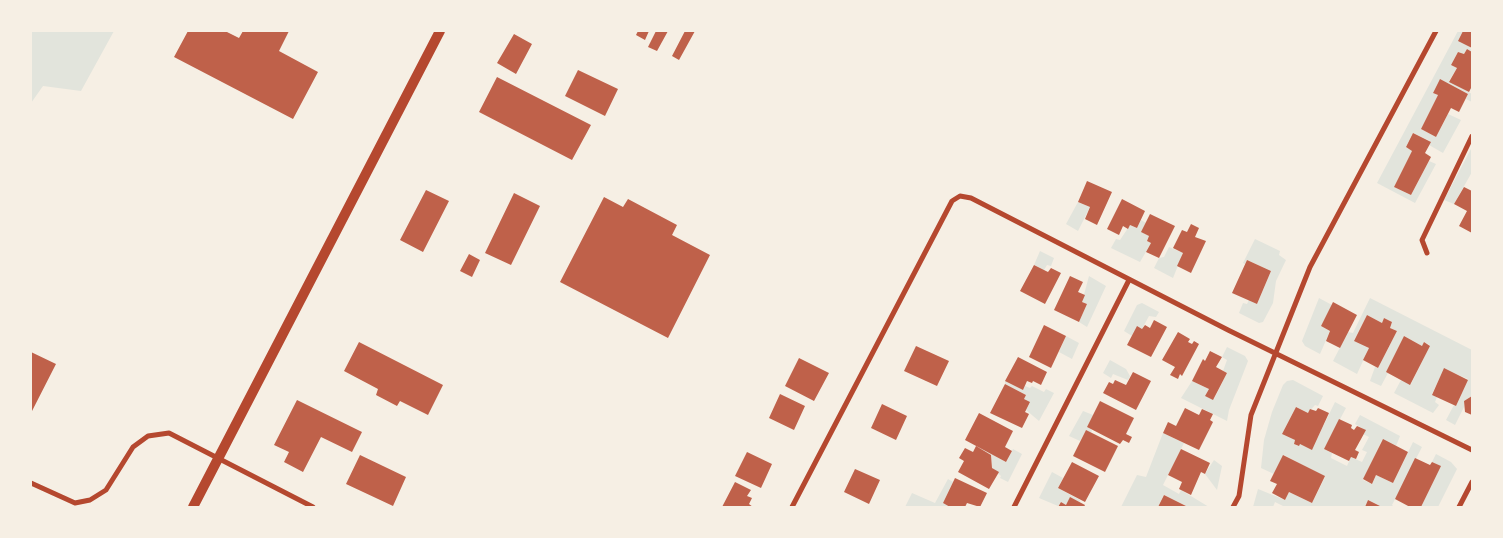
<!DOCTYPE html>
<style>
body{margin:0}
#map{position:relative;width:1503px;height:538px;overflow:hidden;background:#f6efe4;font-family:Georgia,serif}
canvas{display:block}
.frame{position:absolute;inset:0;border:32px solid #f6efe4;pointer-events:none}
</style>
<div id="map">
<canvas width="1503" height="538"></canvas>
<div class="frame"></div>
</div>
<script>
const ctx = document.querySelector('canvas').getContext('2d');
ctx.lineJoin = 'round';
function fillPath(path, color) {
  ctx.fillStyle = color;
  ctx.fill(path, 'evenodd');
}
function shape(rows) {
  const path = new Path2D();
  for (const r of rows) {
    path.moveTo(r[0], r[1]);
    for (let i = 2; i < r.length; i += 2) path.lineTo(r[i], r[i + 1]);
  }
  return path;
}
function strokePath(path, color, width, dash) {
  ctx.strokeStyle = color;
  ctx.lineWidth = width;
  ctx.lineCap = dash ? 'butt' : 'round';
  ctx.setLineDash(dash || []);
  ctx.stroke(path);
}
fillPath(shape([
 [31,31,114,31,81,91,43,86,31,103],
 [1458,31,1463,31,1472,52,1467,49,1464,54,1458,52,1451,65,1457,68,1449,81,1472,94,1472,102,1466,99,1468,94,1440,80,1433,93,1438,95,1421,129,1436,137,1448,114,1461,120,1443,153,1429,145,1430,141,1413,133,1406,147,1412,151,1394,187,1411,195,1429,161,1436,164,1415,203,1377,183],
 [1472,147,1472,172,1454,204,1444,200],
 [1078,202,1090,207,1078,231,1066,224],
 [1141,220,1146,223,1142,232,1149,236,1147,241,1151,243,1140,262,1111,248,1116,239,1120,240,1130,225,1137,228],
 [1255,239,1280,251,1279,255,1286,260,1276,281,1273,303,1263,322,1259,323,1239,313,1243,303,1247,304,1249,300,1257,304,1271,271,1247,260,1245,264,1243,263],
 [1169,247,1183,253,1173,278,1154,268,1159,258,1164,257],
 [1040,251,1054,258,1051,266,1047,265,1044,270,1034,265],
 [1089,276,1106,286,1087,327,1079,322,1087,304,1082,302],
 [1319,298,1332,305,1321,326,1330,331,1320,354,1305,346,1302,341],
 [1370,298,1472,350,1472,396,1464,401,1464,407,1455,425,1446,420,1454,405,1456,406,1468,379,1444,369,1432,394,1437,397,1435,402,1439,405,1433,413,1394,393,1401,380,1411,384,1430,345,1424,342,1422,346,1404,336,1386,372,1388,373,1381,386,1370,381,1375,367,1378,368,1397,331,1390,328,1392,322,1384,318,1382,323,1367,315,1354,340,1369,348,1357,374,1333,361,1348,332,1353,333],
 [1142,303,1159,312,1156,317,1149,316,1142,329,1137,327,1132,336,1124,331,1137,305],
 [1066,336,1079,343,1072,359,1059,352],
 [1227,347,1245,356,1248,361,1229,410,1227,421,1181,398,1192,381,1209,389,1205,396,1214,399,1227,373,1223,371,1227,360,1222,357],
 [1110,360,1126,369,1130,376,1128,380,1113,374,1111,378,1103,373],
 [1293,380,1323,396,1318,406,1315,405,1308,413,1296,407,1282,434,1295,440,1294,444,1298,446,1300,444,1312,449,1335,402,1346,408,1324,449,1332,453,1331,458,1347,466,1351,457,1362,462,1367,452,1362,450,1369,437,1363,434,1365,430,1355,424,1360,415,1400,436,1396,446,1382,440,1363,480,1372,484,1376,475,1393,483,1413,442,1422,447,1392,505,1394,507,1382,507,1368,500,1365,507,1285,507,1275,502,1273,507,1253,507,1258,489,1285,500,1289,492,1312,503,1325,477,1284,455,1274,474,1261,468,1264,440,1272,412,1283,385,1287,381],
 [1005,381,1023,390,1025,386,1030,388,1032,386,1044,392,1046,389,1054,393,1039,421,1026,410,1030,403,1024,399,1026,395,1005,384],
 [1083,411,1093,415,1087,427,1092,430,1091,433,1086,430,1080,441,1069,436],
 [1163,433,1184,443,1163,485,1179,494,1181,490,1209,507,1188,507,1164,495,1158,507,1121,507,1137,475,1146,477],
 [976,446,1006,462,1013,449,1022,454,1008,482,1000,478,1001,476,992,468,991,455],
 [1436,454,1451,462,1457,469,1438,507,1421,507,1440,466,1432,462],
 [1214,460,1222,466,1217,490,1205,474],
 [1052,472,1063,478,1058,488,1080,500,1080,502,1070,498,1066,505,1061,502,1058,506,1039,498],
 [948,479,953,482,943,503,950,507,905,507,912,493,935,503]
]), '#e2e4dc');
fillPath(shape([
 [188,31,225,31,239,38,243,31,289,31,279,51,318,72,293,119,174,57],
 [638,31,649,31,645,40,636,35],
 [656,31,668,31,657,51,648,47],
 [685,31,695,31,679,60,672,56],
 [1463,31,1472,31,1472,48,1458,41],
 [514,34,532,44,516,74,497,63],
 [1467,49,1472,52,1472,86,1469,92,1449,82,1457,68,1451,65,1458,52,1464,54],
 [578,70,618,89,605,116,565,96],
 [497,77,591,125,572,160,479,112],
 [1440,79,1468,94,1459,112,1451,108,1436,137,1421,129,1438,95,1433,93],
 [1413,133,1431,142,1425,153,1431,157,1411,195,1394,187,1412,151,1406,147],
 [1087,181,1112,192,1097,225,1085,219,1090,207,1078,202],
 [1464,187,1472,191,1472,233,1459,226,1467,211,1454,204],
 [426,190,449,201,423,252,400,240],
 [514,193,540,206,511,265,485,253],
 [604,197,623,207,628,199,677,225,672,235,710,255,668,338,560,282],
 [1122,199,1145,211,1137,228,1130,225,1128,229,1123,226,1119,235,1107,229],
 [1150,214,1175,226,1159,258,1146,252,1151,243,1147,241,1149,236,1141,232],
 [1191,224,1199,228,1195,237,1206,241,1191,273,1177,266,1183,253,1173,248,1182,230,1187,232],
 [469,254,480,260,472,277,460,271],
 [1247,260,1271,271,1257,304,1232,293],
 [1034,265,1048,272,1051,268,1061,273,1045,304,1020,291],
 [1070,276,1083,282,1078,292,1085,295,1082,302,1087,304,1079,322,1054,310],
 [1333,302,1357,315,1340,348,1326,341,1330,331,1321,326],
 [1367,315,1382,323,1384,318,1392,322,1390,328,1397,331,1378,368,1363,360,1369,348,1354,341],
 [1154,320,1167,327,1151,357,1127,345,1137,326,1142,329,1145,325,1150,328],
 [1044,325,1066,336,1051,368,1029,357],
 [1178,332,1190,339,1188,342,1192,344,1194,341,1199,344,1182,376,1180,374,1178,379,1170,375,1175,367,1162,360],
 [1404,336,1422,346,1424,342,1430,346,1410,385,1386,372],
 [359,342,443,385,428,415,400,401,397,406,376,395,378,389,344,371],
 [916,346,949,361,937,386,904,371],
 [1210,351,1222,357,1216,367,1227,373,1213,400,1205,396,1209,389,1192,381,1203,359,1205,361],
 [31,352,56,364,31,413],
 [1018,357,1047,372,1041,385,1033,381,1032,383,1027,381,1023,390,1005,381],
 [799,358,829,373,814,401,785,386],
 [1444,368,1468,380,1456,406,1432,395],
 [1133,372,1151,381,1136,410,1103,393,1109,382,1113,384,1115,380,1126,385],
 [1005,384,1026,395,1024,399,1030,402,1025,412,1029,414,1022,428,990,413],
 [780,394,805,406,794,430,769,418],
 [1472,396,1472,415,1465,412,1464,401],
 [297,400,362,432,352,452,321,437,303,472,284,462,289,452,274,445],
 [1100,401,1134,418,1126,434,1132,437,1129,443,1123,440,1120,444,1087,427],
 [882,404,907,416,896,440,871,428],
 [1296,407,1308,413,1310,409,1316,411,1318,408,1329,413,1312,450,1300,444,1299,446,1294,444,1295,440,1282,434],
 [1185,408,1199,415,1202,409,1213,414,1210,420,1213,422,1199,450,1163,433,1168,422,1176,426],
 [979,413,1013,431,1005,447,1012,451,1006,462,965,440],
 [1339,419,1352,425,1351,428,1354,430,1357,426,1366,430,1355,450,1359,452,1356,459,1351,457,1349,461,1324,449],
 [1086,430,1118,446,1105,472,1073,456],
 [1383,439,1408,452,1393,483,1376,475,1372,484,1363,479],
 [976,446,991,455,992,468,999,472,989,489,958,472,964,461,959,458,965,448,973,452],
 [1181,449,1210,463,1205,474,1201,472,1191,495,1179,489,1182,482,1168,475],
 [747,452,772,464,761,488,735,476],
 [360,455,406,477,393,506,346,484],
 [1283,455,1325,476,1312,503,1289,492,1285,500,1272,493,1277,484,1270,481],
 [1415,458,1430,465,1432,462,1441,466,1421,507,1410,507,1395,499],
 [1072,462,1099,476,1085,502,1058,488],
 [855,469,880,480,869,504,844,492],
 [955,478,987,493,980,507,967,503,965,507,950,507,943,503],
 [735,482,751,490,747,496,752,498,749,504,753,507,722,507],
 [1164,495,1188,507,1158,507],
 [1070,497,1085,505,1084,507,1058,507,1061,502,1066,505],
 [1368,500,1382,507,1365,507]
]), '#bf614a');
strokePath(shape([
 [1427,253,1422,240,1472,136],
 [31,483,75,503,90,500,106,490,133,447,148,436,169,433,313,507],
 [792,507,952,201,960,196,971,198,1228,330,1472,450],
 [1014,507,1129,280],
 [1233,507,1239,496,1251,415,1310,267,1436,31],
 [1459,507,1472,482]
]), '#b5482f', 5);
strokePath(shape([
 [193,507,440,31]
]), '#b5482f', 10);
</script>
